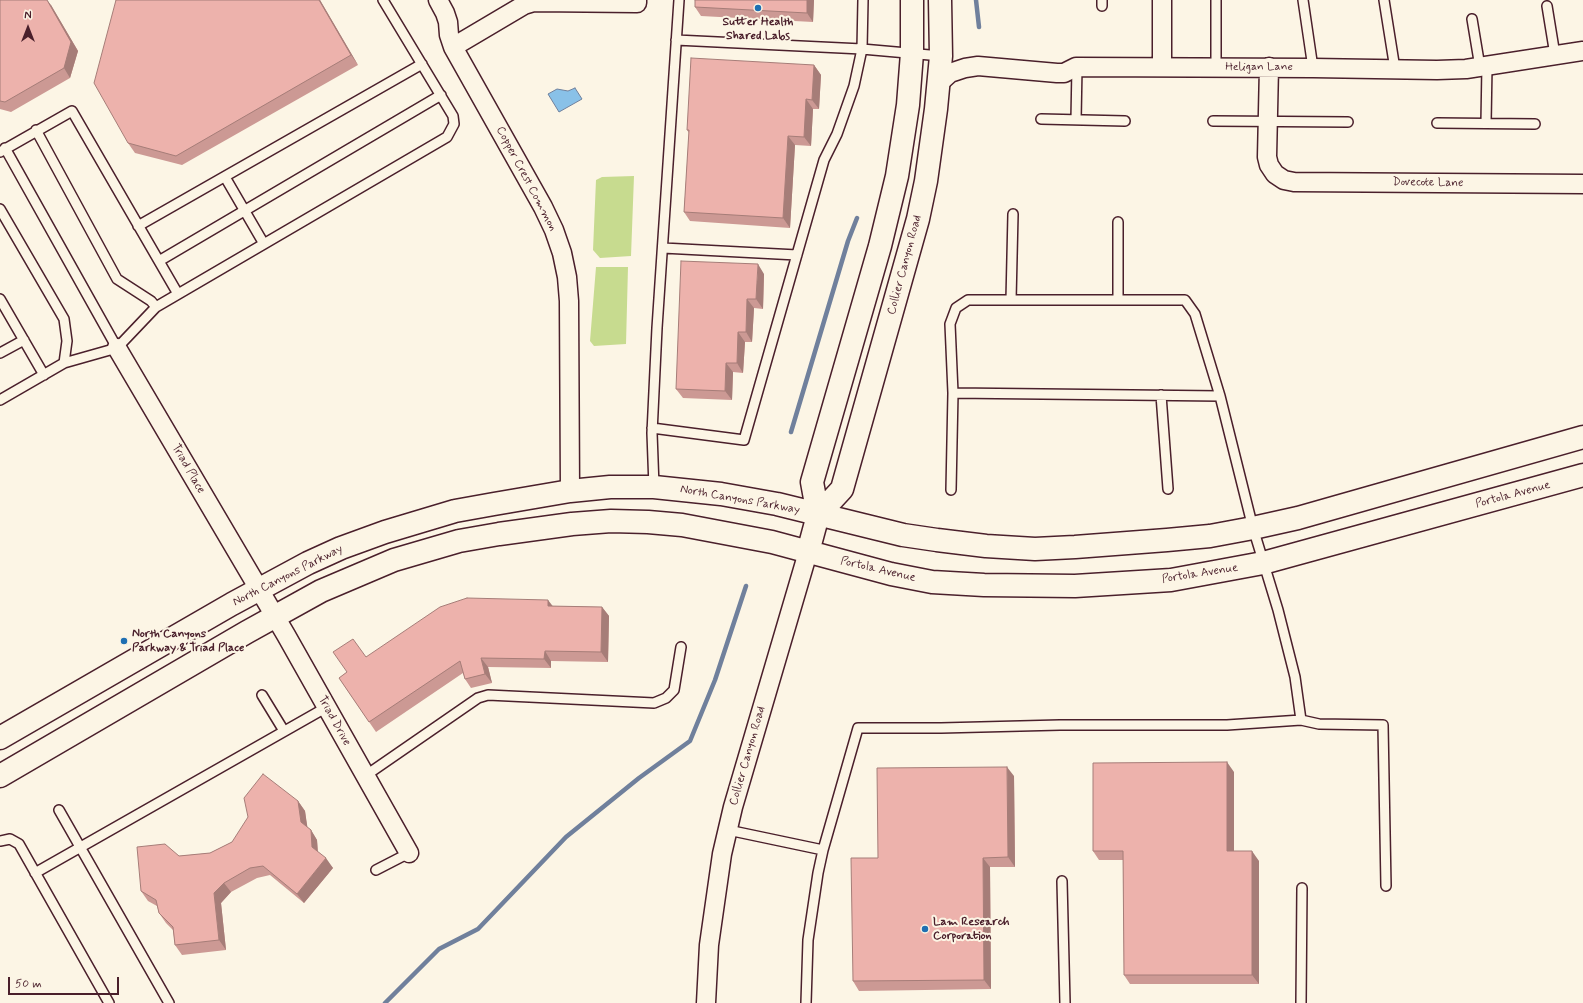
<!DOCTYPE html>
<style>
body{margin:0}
#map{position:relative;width:1583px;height:1003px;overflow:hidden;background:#fcf5e5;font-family:Mynerve,sans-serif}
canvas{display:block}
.north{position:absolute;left:8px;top:8px;width:40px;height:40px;-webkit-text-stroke:3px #fcf5e5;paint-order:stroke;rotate:0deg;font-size:11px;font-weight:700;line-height:16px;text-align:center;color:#4a1f2b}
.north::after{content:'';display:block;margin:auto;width:14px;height:18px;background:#4a1f2b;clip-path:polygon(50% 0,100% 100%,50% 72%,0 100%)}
.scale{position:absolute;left:8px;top:977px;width:111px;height:18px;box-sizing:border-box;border:2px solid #4a1f2b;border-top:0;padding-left:5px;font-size:12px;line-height:14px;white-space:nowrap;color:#4a1f2b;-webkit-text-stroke:3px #fcf5e5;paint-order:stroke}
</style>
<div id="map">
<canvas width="1583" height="1003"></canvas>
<div class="north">N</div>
<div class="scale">50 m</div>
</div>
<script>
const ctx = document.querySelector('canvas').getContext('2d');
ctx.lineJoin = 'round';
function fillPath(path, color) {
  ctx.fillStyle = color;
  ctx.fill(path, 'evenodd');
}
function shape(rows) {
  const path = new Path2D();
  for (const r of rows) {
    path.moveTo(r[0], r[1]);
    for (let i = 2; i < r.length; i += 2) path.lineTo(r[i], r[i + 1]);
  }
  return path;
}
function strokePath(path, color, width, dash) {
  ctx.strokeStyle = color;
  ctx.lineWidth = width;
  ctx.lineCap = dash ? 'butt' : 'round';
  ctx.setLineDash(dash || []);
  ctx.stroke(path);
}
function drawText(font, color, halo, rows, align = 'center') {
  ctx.font = font + ' Mynerve,sans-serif';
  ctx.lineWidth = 4;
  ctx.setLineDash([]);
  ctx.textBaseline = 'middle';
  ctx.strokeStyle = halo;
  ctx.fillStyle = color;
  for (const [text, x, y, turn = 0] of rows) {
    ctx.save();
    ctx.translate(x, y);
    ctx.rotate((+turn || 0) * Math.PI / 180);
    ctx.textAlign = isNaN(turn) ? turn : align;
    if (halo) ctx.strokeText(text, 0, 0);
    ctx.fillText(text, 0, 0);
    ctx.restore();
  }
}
fillPath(shape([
 [634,176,631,256,600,258,593,250,596,180,602,177],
 [596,267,628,267,626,344,594,346,590,341]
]), '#c7db8f');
const water = shape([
 [575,88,582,99,559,112,548,94,557,89,568,91,575,88]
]);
fillPath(water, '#89c1e8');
strokePath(water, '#70809c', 1);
strokePath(shape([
 [976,0,979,27],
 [791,432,848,241,857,218],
 [385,1003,439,949,478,929,566,837,639,778,690,741,715,680,746,586]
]), '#70809c', 4.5);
const lane = shape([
 [1216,0,1216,67],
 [1303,0,1313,68],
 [1384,0,1395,69],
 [1102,6,1102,0],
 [1547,6,1555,55],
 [1472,19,1480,67],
 [676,40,862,49,941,56],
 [1041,119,1125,121],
 [1076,120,1077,67],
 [1213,121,1348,122],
 [1437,123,1535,124],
 [1486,123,1487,66],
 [36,130,117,279,151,301,156,307],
 [5,148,117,348],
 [0,152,72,111,178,294],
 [225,177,264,244],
 [0,209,64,319,67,341,64,363],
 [1118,222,1118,300],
 [138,226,422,64],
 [663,248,797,255],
 [159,261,441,95],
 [0,299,44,375],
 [1011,300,1013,214],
 [0,353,24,340],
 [1161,395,1168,489],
 [1220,396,953,393,950,324,956,308,968,300,1185,300,1195,314,1220,396,1253,528,1278,610,1295,677,1301,720],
 [0,400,64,363,117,348,156,307,447,137,454,124,453,116,383,0],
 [652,428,744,440,824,160,837,134,854,86,862,49,863,0],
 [654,487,652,433,657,328,679,0],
 [951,490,953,393],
 [262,695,284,731],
 [365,776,478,698,488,695,654,703,666,698,674,690,681,647],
 [59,810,169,1003],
 [728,830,823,850],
 [0,841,10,839,19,844,109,1003],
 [376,870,409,853],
 [35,873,327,707],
 [1062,881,1065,1003],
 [806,1003,808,940,818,873,823,850,858,728,941,728,1060,725,1227,725,1301,720,1319,724,1383,725,1386,886],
 [1301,1003,1302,888]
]);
const street = shape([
 [438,0,445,13,448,22,449,35,453,47,543,207,554,230,562,253,567,277,569,301,570,491],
 [1162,0,1162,67],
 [453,47,524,5,534,2,637,3,637,0],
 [1269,67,1267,157,1269,165,1275,174,1284,180,1294,182,1583,184],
 [939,83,950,73,965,68,978,66,1057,73,1064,73,1076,67,1313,68,1437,70,1466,69,1583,51],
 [117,348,286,635,409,853],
 [706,1003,709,945,722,854,733,807,808,552]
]);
const secondary = shape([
 [818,515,842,489,918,219,926,181,936,109,941,56,940,0],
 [808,552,818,515,812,482,880,246,897,176,908,105,912,53,912,0],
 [0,738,232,604,308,563,341,548,385,532,455,511,494,504,570,491,610,487,654,487,721,494,777,504,903,535,937,540,986,546,1035,549,1075,547,1167,540,1210,536,1253,528,1298,518,1583,437],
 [0,776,247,632,321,591,394,560,459,541,499,534,572,524,611,521,648,522,682,525,772,542,891,574,932,582,984,585,1075,586,1171,580,1263,563,1583,475]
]);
strokePath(lane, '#4a1f2b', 12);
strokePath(street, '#4a1f2b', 21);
strokePath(secondary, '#4a1f2b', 25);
strokePath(lane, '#fcf5e5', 9);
strokePath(street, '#fcf5e5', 18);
strokePath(secondary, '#fcf5e5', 22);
fillPath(shape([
 [0,0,51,5,78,51,70,78,11,112,0,109],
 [116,0,320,0,358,65,182,165,135,153,128,143],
 [695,0,814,0,813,22,701,16,695,7],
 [814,65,821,75,819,109,813,109,811,146,795,145,790,228,690,221,684,212,689,133,687,130],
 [764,274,763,309,754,308,752,342,745,342,743,373,733,372,732,400,683,398,676,389],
 [552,606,602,607,609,616,608,662,551,661,551,668,488,667,492,683,471,688,465,679,463,673,376,732,339,678,347,672,366,657],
 [1234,772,1234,851,1259,861,1259,984,1130,984,1124,975,1123,860,1099,860,1093,851],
 [1014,776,1015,867,990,867,991,989,859,991,853,981,878,858],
 [298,801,305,811,307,827,311,830,317,840,318,852,333,868,304,903,270,875,257,878,231,892,221,903,226,950,182,955,175,945,173,930,166,923,159,913,157,906,148,901,141,891,179,856,210,853,232,842]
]), '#cc9994');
fillPath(shape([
 [47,0,51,5,78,51,70,78,64,68],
 [319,0,320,0,358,65,351,55],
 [807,0,814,0,813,22,807,13],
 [814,65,821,75,819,109,812,100],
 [806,99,813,109,811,146,804,137],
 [788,136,795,145,790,228,783,218],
 [758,264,764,274,763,309,756,299],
 [747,299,754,308,752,342,746,332],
 [738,332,745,342,743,373,737,363],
 [726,363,733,372,732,400,725,391],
 [548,600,555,609,548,606],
 [602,607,609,616,608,662,601,652],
 [545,651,551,661,551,668,544,659],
 [481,658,488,667,492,683,485,674],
 [1227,762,1234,772,1234,861,1227,851],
 [1007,767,1014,776,1015,867,1008,857],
 [298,801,305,811,308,831,301,822],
 [311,830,317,840,318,856,312,847],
 [1252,851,1259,861,1259,984,1252,975],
 [326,858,333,868,304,903,297,894],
 [983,858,990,867,991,989,984,980],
 [224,883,231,892,221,903,226,950,219,940,214,893]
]), '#a67d78');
const building = shape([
 [0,0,47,0,71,42,64,68,5,102,0,101,0,0],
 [116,0,319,0,351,55,176,156,128,143,94,83,116,0],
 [695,0,807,0,807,13,695,7,695,0],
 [691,58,814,65,812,100,806,99,804,137,788,136,783,218,684,212,689,130,687,130,691,58],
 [681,261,758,264,756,299,747,299,746,332,738,332,737,363,726,363,725,391,676,389,681,261],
 [467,598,548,600,548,606,602,607,601,652,545,651,544,659,481,658,485,674,465,679,460,661,369,722,339,678,347,672,333,652,353,639,366,657,440,607,467,598],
 [1227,762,1227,851,1252,851,1252,975,1124,975,1123,851,1093,851,1093,763,1227,762],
 [1007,767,1008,857,983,858,984,980,853,981,851,858,878,858,877,768,1007,767],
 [263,774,298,801,301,822,311,830,312,847,326,858,297,894,263,866,250,868,224,883,214,893,219,940,175,945,173,927,159,913,156,900,141,891,137,847,165,844,179,856,210,853,232,842,248,817,244,798,263,774]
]);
fillPath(building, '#edb2ac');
strokePath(building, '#a67d78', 1);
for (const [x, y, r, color] of [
 [758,8,4,"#1f6fb2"],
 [124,641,4,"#1f6fb2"],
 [925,929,4,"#1f6fb2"]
]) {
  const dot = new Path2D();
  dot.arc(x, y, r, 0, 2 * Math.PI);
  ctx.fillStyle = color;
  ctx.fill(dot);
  strokePath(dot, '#fcf5e5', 1.5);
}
drawText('bold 12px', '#4a1f2b', '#fcf5e5', [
 ["Sutter Health",758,22,"center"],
 ["Shared Labs",758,36,"center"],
 ["North Canyons",132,634],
 ["Parkway & Triad Place",132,648],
 ["Lam Research",933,922],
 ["Corporation",933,936]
], 'left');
drawText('12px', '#4a1f2b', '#fcf5e5', [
 ["Heligan Lane",1259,67],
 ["Copper Crest Common",526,179,62],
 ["Dovecote Lane",1428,183,1],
 ["Collier Canyon Road",905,265,-75],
 ["Triad Place",188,469,60],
 ["Portola Avenue",1513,495,-15],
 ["North Canyons Parkway",740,500,10],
 ["Portola Avenue",878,570,13],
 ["Portola Avenue",1200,574,-9],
 ["North Canyons Parkway",288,576,-27],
 ["Triad Drive",334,721,61],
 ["Collier Canyon Road",748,756,-74]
]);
</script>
